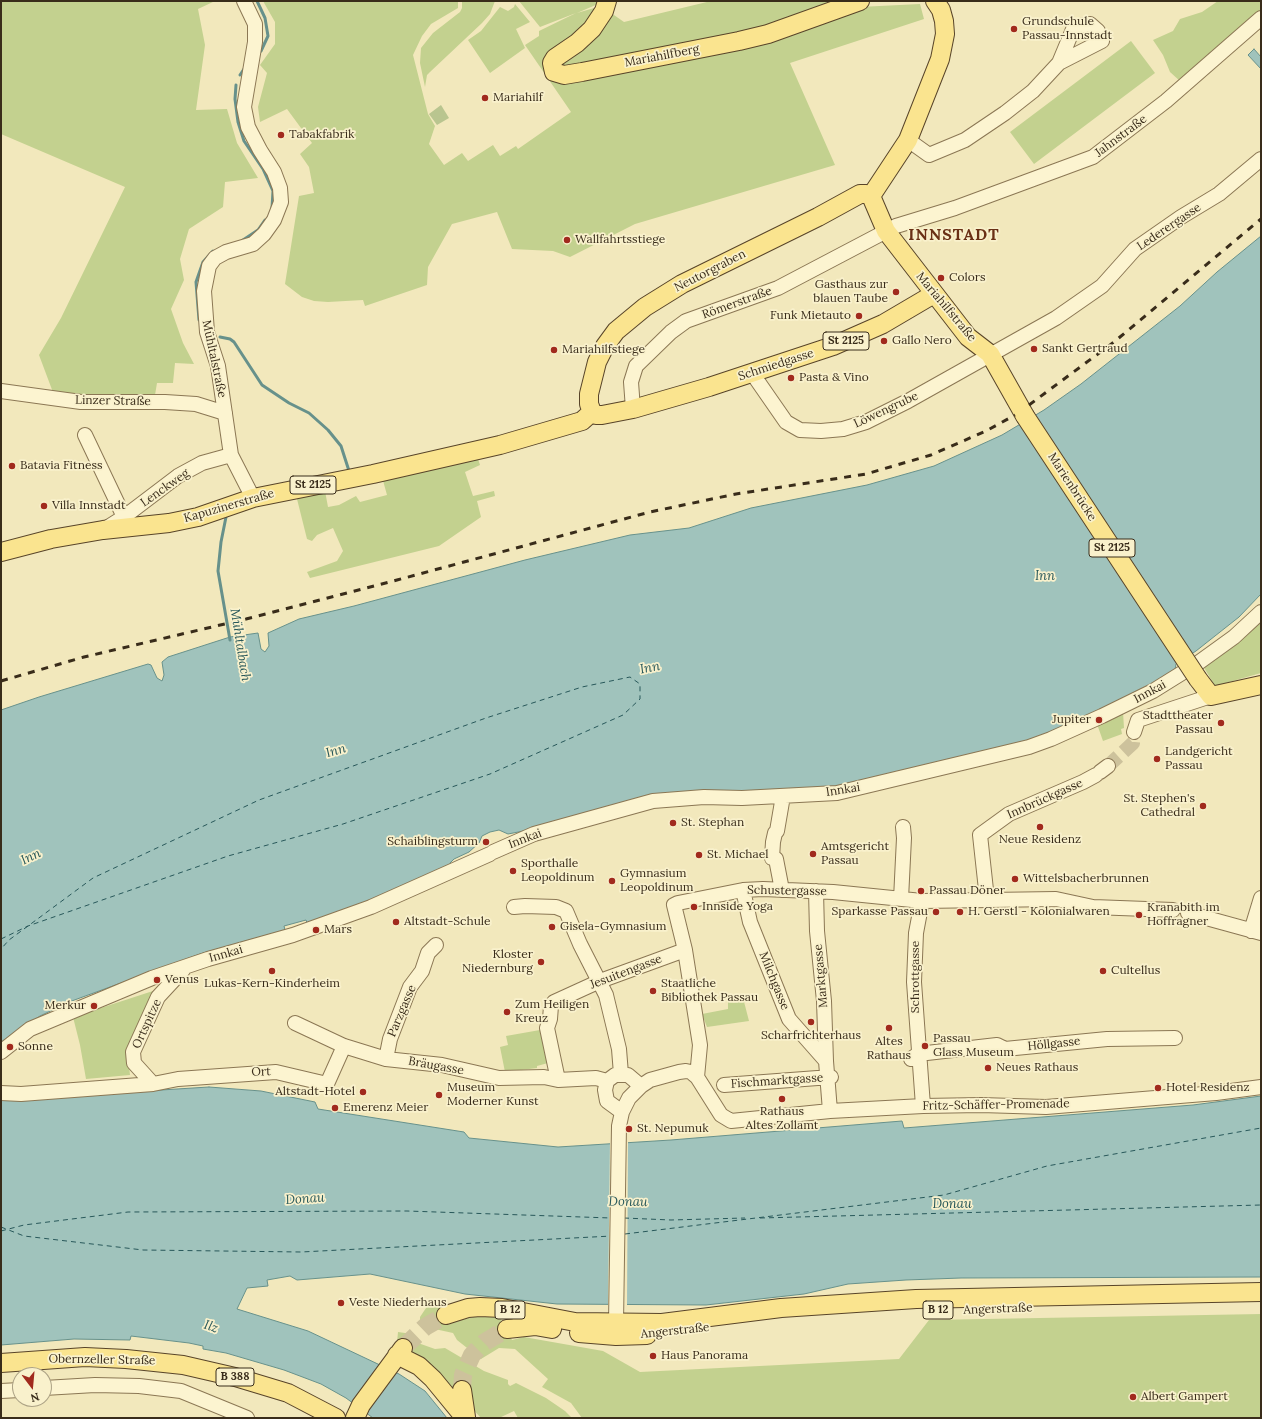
<!DOCTYPE html>
<meta charset="utf-8">
<style>
body{margin:0}
#map{position:relative;width:1262px;height:1419px;overflow:hidden;background:#f2e8bc;font-family:Lora,serif}
canvas{display:block}
.frame{position:absolute;inset:0;border:2px solid #392c1a;pointer-events:none}
.north{position:absolute;left:12px;top:1367px;width:40px;height:40px;box-sizing:border-box;background:#f9f1cc;border:1px solid #aca285;border-radius:50%;rotate:164deg;font-size:11px;font-weight:700;line-height:16px;text-align:center;color:#392c1a}
.north::after{content:'';display:block;margin:auto;width:14px;height:18px;background:#a12a1d;clip-path:polygon(50% 0,100% 100%,50% 72%,0 100%)}
</style>
<div id="map">
<canvas width="1262" height="1419"></canvas>
<div class="frame"></div>
<div class="north">N</div>
</div>
<script>
const ctx = document.querySelector('canvas').getContext('2d');
ctx.lineJoin = 'round';
function fillPath(path, color) {
  ctx.fillStyle = color;
  ctx.fill(path, 'evenodd');
}
function shape(rows) {
  const path = new Path2D();
  for (const r of rows) {
    path.moveTo(r[0], r[1]);
    for (let i = 2; i < r.length; i += 2) path.lineTo(r[i], r[i + 1]);
  }
  return path;
}
function strokePath(path, color, width, dash) {
  ctx.strokeStyle = color;
  ctx.lineWidth = width;
  ctx.lineCap = dash ? 'butt' : 'round';
  ctx.setLineDash(dash || []);
  ctx.stroke(path);
}
function drawText(font, color, halo, rows, align = 'center') {
  ctx.font = font + ' Lora,serif';
  ctx.lineWidth = 3.5;
  ctx.setLineDash([]);
  ctx.textBaseline = 'middle';
  ctx.strokeStyle = halo;
  ctx.fillStyle = color;
  for (const [text, x, y, turn = 0] of rows) {
    ctx.save();
    ctx.translate(x, y);
    ctx.rotate((+turn || 0) * Math.PI / 180);
    ctx.textAlign = isNaN(turn) ? turn : align;
    if (halo) ctx.strokeText(text, 0, 0);
    ctx.fillText(text, 0, 0);
    ctx.restore();
  }
}
fillPath(shape([
 [1,1,215,1,198,9,205,45,196,110,227,109,237,143,258,178,225,182,223,207,189,229,180,259,184,280,171,309,183,343,194,364,175,363,173,383,157,383,155,395,54,395,39,355,61,318,125,187,1,134],
 [263,1,458,1,458,8,431,24,422,36,413,55,428,114,435,126,429,144,444,165,462,153,468,161,493,145,500,156,516,146,518,149,571,112,525,45,539,36,539,31,576,13,540,27,519,1,598,1,598,4,577,13,601,6,624,22,711,1,837,1,839,8,920,4,924,19,790,63,835,165,635,224,570,257,553,251,512,249,497,212,452,224,428,267,427,285,365,306,363,300,328,302,314,301,302,297,285,284,299,196,314,193,309,167,300,154,312,143,287,109,260,122,258,107,267,73,260,65,275,44,275,22],
 [462,1,495,1,490,14,482,23,430,72,427,75,425,87,420,63,421,48,433,33,460,12,462,8],
 [1218,1,1261,1,1261,10,1181,82,1170,72,1163,55,1153,40,1173,31,1180,19,1202,12],
 [515,4,530,22,516,29,525,48,490,73,468,40,481,31,500,7,508,11,514,7],
 [1131,41,1155,73,1034,164,1010,132],
 [477,456,480,465,465,472,473,496,494,491,495,496,477,501,481,517,439,546,310,578,307,572,337,561,343,551,333,528,317,535,312,541,307,539,297,499,325,491,328,507,339,505,356,496,360,502,387,495,382,477],
 [1261,620,1261,673,1215,686,1203,666],
 [1123,712,1124,728,1121,729,1122,734,1103,741,1097,724],
 [156,990,127,1048,130,1075,86,1079,80,1045,73,1017],
 [742,994,749,1021,707,1027,702,1014,728,1009,728,997],
 [540,1030,541,1036,544,1038,548,1063,537,1066,537,1068,505,1072,500,1047,508,1045,506,1036],
 [428,1305,444,1309,450,1323,477,1316,499,1316,512,1340,524,1337,603,1351,640,1372,899,1359,929,1320,1261,1314,1261,1418,582,1418,571,1403,542,1387,548,1379,515,1349,499,1348,481,1359,457,1340,453,1333,430,1328,420,1322,420,1317],
 [398,1332,412,1334,418,1343,435,1349,445,1348,484,1371,508,1380,508,1384,510,1386,516,1383,546,1398,565,1411,572,1418,518,1418,514,1411,499,1418,481,1418,454,1389,397,1343]
]), '#c3d18f');
fillPath(shape([
 [441,105,449,118,437,125,429,114]
]), '#b9c58f');
const water = shape([
 [1254,49,1261,57,1261,69,1248,55,1254,49],
 [1261,236,1261,594,1239,617,1196,651,1176,664,1175,670,1155,683,1090,715,1030,740,843,786,720,793,508,834,499,830,490,832,482,836,479,843,469,852,454,859,450,863,452,867,371,900,307,923,306,920,284,926,285,930,203,953,69,1002,40,1016,1,1042,1,710,39,697,148,664,151,665,157,678,162,681,164,675,162,662,168,657,230,637,258,633,261,649,265,652,269,646,268,633,299,619,354,606,525,560,630,535,689,528,751,508,867,485,934,466,1002,435,1044,410,1081,384,1180,306,1217,272,1261,236],
 [209,1087,261,1091,315,1102,318,1109,464,1132,469,1138,558,1147,671,1140,902,1121,904,1128,1193,1105,1261,1096,1261,1277,961,1278,906,1280,848,1284,804,1294,706,1305,557,1304,465,1294,370,1274,297,1280,290,1276,267,1280,268,1286,247,1288,237,1309,308,1331,399,1374,425,1391,447,1418,373,1418,346,1398,321,1384,284,1370,226,1353,203,1349,203,1346,189,1343,131,1336,130,1340,74,1339,1,1345,1,1100,209,1087]
]);
fillPath(water, '#a0c3bc');
strokePath(water, '#67918b', 1);
fillPath(shape([
 [628,1141,627,1305,608,1305,610,1142]
]), '#f2e8bc');
strokePath(shape([
 [257,1,265,18,268,36,261,51],
 [240,75,244,69],
 [236,85,235,99,238,122,244,141,263,169,273,191,272,208],
 [243,240,258,230,265,220],
 [199,320,196,282,203,262,213,251],
 [220,337,230,339,234,342,262,385,289,403,309,413,328,430,341,446,350,474],
 [226,517,221,542,218,571,230,640]
]), '#67918b', 3);
strokePath(shape([
 [1,939,28,926,228,856,343,824,490,774,623,715,640,699,640,684,630,677,582,687,486,718,259,800,93,878,28,926,9,940,1,949],
 [624,1218,671,1220,745,1218],
 [760,1218,1261,1205],
 [1,1227,24,1236,143,1250,301,1252,612,1236],
 [1,1231,24,1225,128,1212,407,1211,611,1218],
 [625,1234,944,1195,1047,1166,1261,1128]
]), '#28585a', 1, [5, 4]);
strokePath(shape([
 [1108,766,1133,743,1134,732]
]), '#cdc29c', 14, [14, 7]);
strokePath(shape([
 [403,1348,425,1327,446,1315],
 [462,1390,463,1375,472,1355,485,1342,507,1329]
]), '#cdc29c', 18, [18, 9]);
const minor = shape([
 [244,1,255,24,255,42,244,107,248,127,260,150,274,172,280,188,281,202,274,220,264,234,253,244,226,252,215,258,209,266,204,291,207,332,218,366,231,455,253,498],
 [908,140,929,155,965,140,1005,113,1033,91,1059,63,1102,41,1098,31,1090,24,1074,27,1059,63],
 [752,373,786,422,800,430,821,431,843,429,866,422,908,401,1056,318,1102,286,1135,249,1181,217,1219,194,1261,159],
 [1,391,81,402,165,402,196,404,225,413],
 [633,409,631,382,636,366,671,332,686,321,778,288,896,226,955,208,1093,157,1166,101,1261,18],
 [85,435,124,517],
 [105,529,124,517,178,476,202,463,231,455],
 [1134,732,1138,720,1211,696],
 [1100,772,1108,766],
 [493,852,534,834,653,801,704,797,742,798,837,793,1029,747,1051,739,1102,716,1153,691,1198,663,1234,637,1261,612],
 [743,890,750,922,789,1019,826,1061],
 [782,890,776,859,772,858,773,842,775,833,777,831,783,796],
 [816,891,817,931,824,1001,826,1061,830,1111],
 [901,899,904,838,903,827],
 [987,899,980,835,1009,814,1083,782,1096,775],
 [922,901,916,933,914,982,923,1106],
 [514,907,525,906,556,907,566,911,580,944,606,995,619,1049,621,1074],
 [1188,913,1261,933],
 [1251,931,1261,898],
 [295,1023,344,1046,386,1059,442,1065,499,1078,544,1077,558,1080,596,1078,607,1081],
 [1,1052,30,1029,152,978,208,959,293,935,371,907,490,854],
 [386,1059,390,1039,410,987,422,971,428,953,436,945],
 [911,1059,918,1054,997,1045,1005,1049,1107,1039,1175,1038],
 [697,1077,700,1045,685,950,674,905,678,903,743,890,763,889,833,892,922,901,1056,899,1093,907,1173,910],
 [558,1080,547,1028,550,1019,551,1006,554,1002,600,981,685,950],
 [153,1084,134,1063,133,1052,158,997,183,970],
 [724,1085,831,1077],
 [1,1093,21,1094,153,1084,178,1079,276,1072,327,1084,344,1046],
 [622,1112,607,1101,605,1090,607,1081,615,1075,628,1075,641,1086],
 [616,1323,619,1126,622,1112,629,1098,641,1086,650,1080,679,1072,686,1071,691,1072,697,1077,721,1115,731,1121,830,1111,923,1106,981,1105,1046,1107,1216,1093,1261,1087],
 [44,1388,95,1385,139,1386,181,1391,247,1418],
 [1,1391,20,1390]
]);
const major = shape([
 [607,1,604,11,592,29,577,43,555,58,552,63,554,72,564,75,582,72,739,41,768,34,860,1],
 [871,196,866,194,860,194,818,217,682,284,645,307,616,331,605,346,597,362,589,394,589,404,592,412,596,415,602,415,633,409,709,387,833,346,883,324,934,294],
 [871,196,886,231,968,337,990,354,1025,416],
 [871,196,908,140,940,59,945,34,944,21,941,10,935,1],
 [1,552,51,539,103,530,169,523,198,517,253,498,373,474,500,445,582,421,592,412],
 [1198,679,1211,696,1261,685],
 [446,1315,468,1308,480,1307,502,1308,575,1322,662,1323,781,1308,916,1299,1261,1292],
 [507,1329,535,1326,552,1329],
 [579,1333,616,1336,647,1335],
 [397,1355,419,1366,433,1379,465,1418],
 [1,1363,85,1357,126,1359,183,1365,235,1377,288,1393,336,1418],
 [462,1390,466,1417],
 [355,1418,361,1405,403,1348]
]);
strokePath(minor, '#8b7754', 16);
strokePath(major, '#584429', 20);
strokePath(minor, '#fcf4d0', 14);
strokePath(major, '#fae48f', 18);
strokePath(shape([
 [1029,405,1114,342,1261,219],
 [1,681,84,657,246,619,397,580,650,512,736,494,866,474,931,455,986,431,1015,415]
]), '#392c1a', 3, [7, 7]);
const majorBridge = shape([
 [1025,416,1198,679]
]);
strokePath(majorBridge, '#584429', 20, []);
strokePath(majorBridge, '#fae48f', 18);
for (const [x, y, r, color] of [
 [1014,29,4,"#a12a1d"],
 [485,98,4,"#a12a1d"],
 [281,135,4,"#a12a1d"],
 [567,240,4,"#a12a1d"],
 [941,278,4,"#a12a1d"],
 [896,292,4,"#a12a1d"],
 [859,316,4,"#a12a1d"],
 [884,341,4,"#a12a1d"],
 [1034,349,4,"#a12a1d"],
 [554,350,4,"#a12a1d"],
 [791,378,4,"#a12a1d"],
 [12,466,4,"#a12a1d"],
 [44,506,4,"#a12a1d"],
 [1099,720,4,"#a12a1d"],
 [1221,723,4,"#a12a1d"],
 [1157,759,4,"#a12a1d"],
 [1203,806,4,"#a12a1d"],
 [673,823,4,"#a12a1d"],
 [1040,827,4,"#a12a1d"],
 [486,842,4,"#a12a1d"],
 [813,854,4,"#a12a1d"],
 [699,855,4,"#a12a1d"],
 [513,871,4,"#a12a1d"],
 [1015,879,4,"#a12a1d"],
 [612,881,4,"#a12a1d"],
 [921,891,4,"#a12a1d"],
 [694,907,4,"#a12a1d"],
 [936,912,4,"#a12a1d"],
 [960,912,4,"#a12a1d"],
 [1139,915,4,"#a12a1d"],
 [396,922,4,"#a12a1d"],
 [552,927,4,"#a12a1d"],
 [316,930,4,"#a12a1d"],
 [541,962,4,"#a12a1d"],
 [272,971,4,"#a12a1d"],
 [1103,971,4,"#a12a1d"],
 [157,980,4,"#a12a1d"],
 [653,991,4,"#a12a1d"],
 [94,1006,4,"#a12a1d"],
 [507,1012,4,"#a12a1d"],
 [811,1022,4,"#a12a1d"],
 [889,1028,4,"#a12a1d"],
 [925,1046,4,"#a12a1d"],
 [10,1047,4,"#a12a1d"],
 [988,1068,4,"#a12a1d"],
 [1158,1088,4,"#a12a1d"],
 [363,1092,4,"#a12a1d"],
 [439,1095,4,"#a12a1d"],
 [782,1099,4,"#a12a1d"],
 [335,1108,4,"#a12a1d"],
 [629,1129,4,"#a12a1d"],
 [341,1303,4,"#a12a1d"],
 [653,1356,4,"#a12a1d"],
 [1133,1397,4,"#a12a1d"]
]) {
  const dot = new Path2D();
  dot.arc(x, y, r, 0, 2 * Math.PI);
  ctx.fillStyle = color;
  ctx.fill(dot);
  strokePath(dot, '#f9f1cc', 1.5);
}
for (const [x, y, w] of [
 [846,341,46],
 [313,485,46],
 [1112,548,46],
 [510,1310,30],
 [938,1310,30],
 [235,1377,38]
]) {
  const box = new Path2D();
  box.roundRect(x - w / 2, y - 9, w, 18, 3);
  ctx.fillStyle = '#f9f1cc';
  ctx.fill(box);
  strokePath(box, '#392c1a', 1);
}
drawText('bold 11px', '#392c1a', null, [
 ["St 2125",846,341],
 ["St 2125",313,485],
 ["St 2125",1112,548],
 ["B 12",510,1310],
 ["B 12",938,1310],
 ["B 388",235,1377]
]);
drawText('12px', '#392c1a', '#f9f1cc', [
 ["Grundschule",1022,22],
 ["Passau-Innstadt",1022,36],
 ["Mariahilf",493,98],
 ["Tabakfabrik",289,135],
 ["Wallfahrtsstiege",575,240],
 ["Colors",949,278],
 ["Gasthaus zur",888,285,"right"],
 ["blauen Taube",888,299,"right"],
 ["Funk Mietauto",851,316,"right"],
 ["Gallo Nero",892,341],
 ["Sankt Gertraud",1042,349],
 ["Mariahilfstiege",562,350],
 ["Pasta & Vino",799,378],
 ["Batavia Fitness",20,466],
 ["Villa Innstadt",52,506],
 ["Stadttheater",1213,716,"right"],
 ["Passau",1213,730,"right"],
 ["Jupiter",1091,720,"right"],
 ["Landgericht",1165,752],
 ["Passau",1165,766],
 ["St. Stephen's",1195,799,"right"],
 ["Cathedral",1195,813,"right"],
 ["St. Stephan",681,823],
 ["Neue Residenz",1040,840,"center"],
 ["Schaiblingsturm",478,842,"right"],
 ["Amtsgericht",821,847],
 ["Passau",821,861],
 ["St. Michael",707,855],
 ["Sporthalle",521,864],
 ["Leopoldinum",521,878],
 ["Gymnasium",620,874],
 ["Leopoldinum",620,888],
 ["Wittelsbacherbrunnen",1023,879],
 ["Passau Döner",929,891],
 ["Innside Yoga",702,907],
 ["Kranabith im",1147,908],
 ["Hoffragner",1147,922],
 ["Sparkasse Passau",928,912,"right"],
 ["H. Gerstl - Kolonialwaren",968,912],
 ["Altstadt-Schule",404,922],
 ["Gisela-Gymnasium",560,927],
 ["Mars",324,930],
 ["Kloster",533,955,"right"],
 ["Niedernburg",533,969,"right"],
 ["Cultellus",1111,971],
 ["Venus",165,980],
 ["Lukas-Kern-Kinderheim",272,984,"center"],
 ["Staatliche",661,984],
 ["Bibliothek Passau",661,998],
 ["Zum Heiligen",515,1005],
 ["Kreuz",515,1019],
 ["Merkur",86,1006,"right"],
 ["Scharfrichterhaus",811,1036,"center"],
 ["Passau",933,1039],
 ["Glass Museum",933,1053],
 ["Altes",889,1042,"center"],
 ["Rathaus",889,1056,"center"],
 ["Sonne",18,1047],
 ["Neues Rathaus",996,1068],
 ["Museum",447,1088],
 ["Moderner Kunst",447,1102],
 ["Hotel Residenz",1166,1088],
 ["Altstadt-Hotel",355,1092,"right"],
 ["Emerenz Meier",343,1108],
 ["Rathaus",782,1112,"center"],
 ["Altes Zollamt",782,1126,"center"],
 ["St. Nepumuk",637,1129],
 ["Veste Niederhaus",349,1303],
 ["Haus Panorama",661,1356],
 ["Albert Gampert",1141,1397]
], 'left');
drawText('12px', '#392c1a', '#f9f1cc', [
 ["Mariahilfberg",662,56,-11],
 ["Jahnstraße",1121,136,-37],
 ["Lederergasse",1169,227,-34],
 ["Neutorgraben",710,271,-27],
 ["Römerstraße",737,303,-20],
 ["Mariahilfstraße",946,307,50],
 ["Mühltalstraße",214,359,78],
 ["Schmiedgasse",776,365,-18],
 ["Linzer Straße",113,401,1],
 ["Löwengrube",886,410,-25],
 ["Marienbrücke",1072,487,57],
 ["Lenckweg",165,488,-35],
 ["Kapuzinerstraße",229,506,-16],
 ["Innkai",1150,692,-28],
 ["Innkai",843,790,-9],
 ["Innbrückgasse",1045,799,-24],
 ["Innkai",525,839,-21],
 ["Schustergasse",787,891,1],
 ["Innkai",226,954,-16],
 ["Jesuitengasse",626,972,-21],
 ["Marktgasse",821,976,-95],
 ["Schrottgasse",916,977,-90],
 ["Milchgasse",774,981,68],
 ["Parzgasse",402,1011,-67],
 ["Ortspitze",147,1024,-65],
 ["Höllgasse",1054,1044,-6],
 ["Bräugasse",436,1066,10],
 ["Ort",261,1072,-2],
 ["Fischmarktgasse",777,1081,-4],
 ["Fritz-Schäffer-Promenade",996,1105,-1],
 ["Angerstraße",998,1309,-2],
 ["Angerstraße",675,1331,-6],
 ["Obernzeller Straße",102,1360,1]
]);
drawText('italic 13px', '#28585a', '#f9f1cc', [
 ["Inn",1045,576],
 ["Mühltalbach",240,645,81],
 ["Inn",650,668,-10],
 ["Inn",336,751,-16],
 ["Inn",31,857,-25],
 ["Donau",305,1199,-4],
 ["Donau",628,1202,1],
 ["Donau",952,1204],
 ["Ilz",211,1327,20]
]);
ctx.letterSpacing = '1px';
drawText('bold 16px', '#6a3015', '#f9f1cc', [
 ["INNSTADT",954,235]
]);
ctx.letterSpacing = '0px';
</script>
